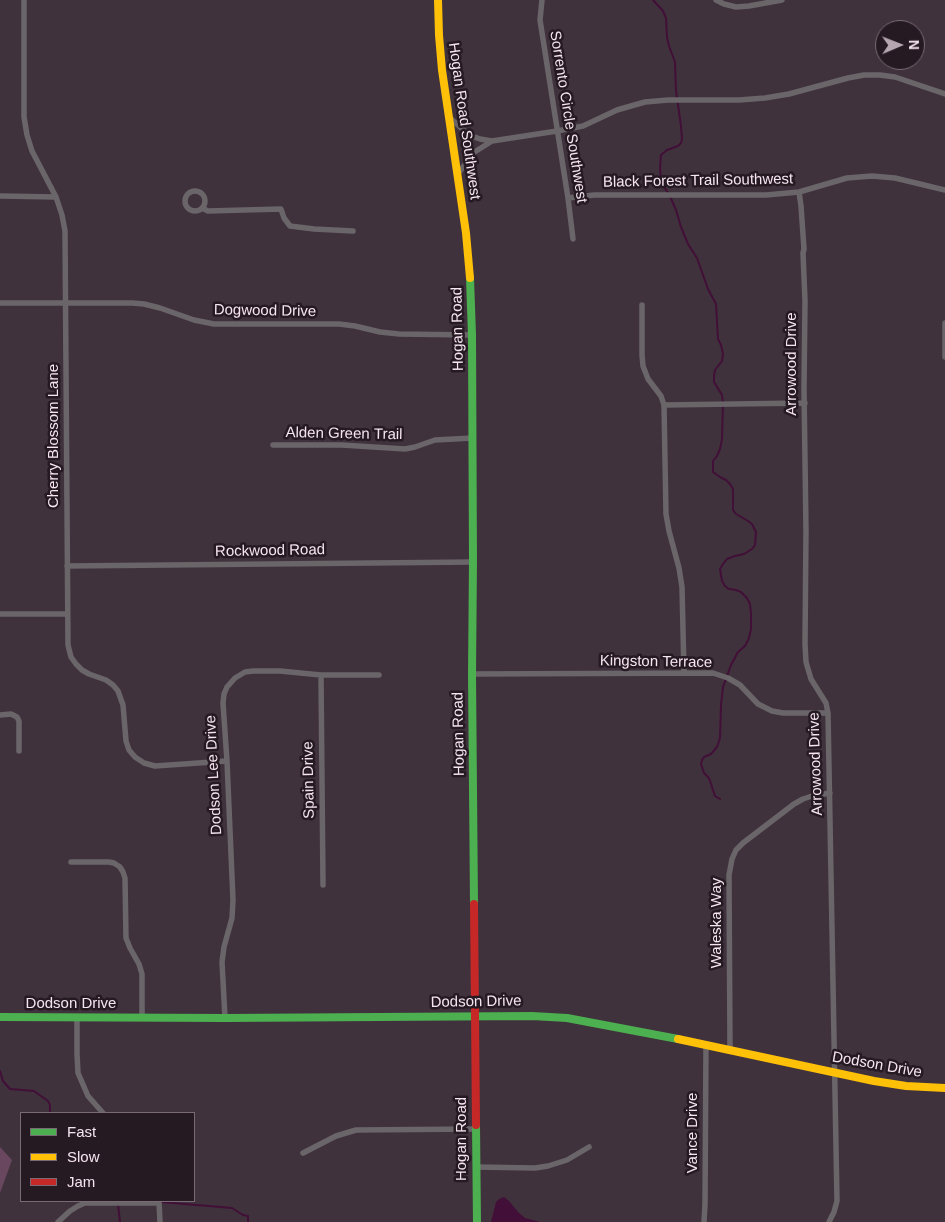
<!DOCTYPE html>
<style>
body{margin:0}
#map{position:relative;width:945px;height:1222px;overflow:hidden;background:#40323c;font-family:Arial,sans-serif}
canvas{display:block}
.legend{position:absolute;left:20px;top:1112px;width:175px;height:90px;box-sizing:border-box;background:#251922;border:1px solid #796a74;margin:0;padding:6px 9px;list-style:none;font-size:15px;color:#f6e4f0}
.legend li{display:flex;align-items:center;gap:10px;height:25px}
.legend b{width:25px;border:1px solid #796a74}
.north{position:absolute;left:875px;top:20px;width:50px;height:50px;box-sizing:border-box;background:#251922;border:1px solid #796a74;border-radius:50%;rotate:89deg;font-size:14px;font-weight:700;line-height:20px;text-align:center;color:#f6e4f0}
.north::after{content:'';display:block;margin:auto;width:18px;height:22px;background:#b6a6b1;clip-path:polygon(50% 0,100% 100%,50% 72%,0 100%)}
</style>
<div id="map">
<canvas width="945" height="1222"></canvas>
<ul class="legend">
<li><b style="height:6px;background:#4caf50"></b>Fast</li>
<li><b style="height:6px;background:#ffc107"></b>Slow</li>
<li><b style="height:6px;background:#c62828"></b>Jam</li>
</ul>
<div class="north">N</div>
</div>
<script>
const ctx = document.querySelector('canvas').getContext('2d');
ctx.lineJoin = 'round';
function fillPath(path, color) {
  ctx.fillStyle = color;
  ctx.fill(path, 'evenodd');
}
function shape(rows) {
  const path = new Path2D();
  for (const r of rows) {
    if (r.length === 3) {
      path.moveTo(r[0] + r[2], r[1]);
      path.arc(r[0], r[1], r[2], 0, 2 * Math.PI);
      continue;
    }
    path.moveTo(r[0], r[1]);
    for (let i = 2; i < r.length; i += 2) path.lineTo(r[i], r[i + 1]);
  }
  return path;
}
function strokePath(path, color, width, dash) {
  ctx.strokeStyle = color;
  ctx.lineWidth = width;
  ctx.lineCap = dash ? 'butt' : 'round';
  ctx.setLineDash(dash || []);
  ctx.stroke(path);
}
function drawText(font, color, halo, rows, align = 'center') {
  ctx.font = font + ' Arial,sans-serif';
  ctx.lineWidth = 5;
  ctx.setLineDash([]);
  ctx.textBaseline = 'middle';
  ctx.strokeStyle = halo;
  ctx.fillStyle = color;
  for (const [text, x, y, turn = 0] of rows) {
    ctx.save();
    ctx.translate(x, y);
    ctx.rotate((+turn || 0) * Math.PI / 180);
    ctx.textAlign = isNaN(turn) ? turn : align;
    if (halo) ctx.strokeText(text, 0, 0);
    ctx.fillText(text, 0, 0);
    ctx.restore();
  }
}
fillPath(shape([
 [0,1147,12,1160,0,1193]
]), '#69485f');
fillPath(shape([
 [504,1197,509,1201,518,1212,525,1218,540,1222,491,1222,496,1202,499,1199]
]), '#410f37');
strokePath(shape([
 [653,0,663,11,666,18,667,37,669,46,675,62,676,91,681,126,682,139,681,143,678,146,667,150,661,155,660,169,661,178,664,187,669,194,676,210,681,227,688,244,697,258,708,289,716,304,718,339,721,345,723,354,722,361,715,370,714,376,714,382,722,395,723,403,722,439,720,449,717,456,713,461,713,472,720,477,726,480,730,484,733,489,733,510,736,514,748,521,752,524,756,532,755,545,752,549,744,554,735,556,727,559,723,564,720,569,722,581,725,586,729,589,736,590,741,592,747,598,750,604,751,613,751,629,749,638,745,646,738,652,731,665,723,687,721,705,720,738,717,747,711,754,704,757,702,760,701,764,704,773,709,778,715,796,720,799],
 [0,1071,3,1081,10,1089,34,1091,48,1101,50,1105,50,1113],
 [161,1202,232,1208,243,1215,248,1216,248,1222],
 [118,1204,120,1222]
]), '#410f37', 2);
strokePath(shape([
 [24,0,24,117,27,135,32,151,56,197,62,215,65,231,68,645,71,657,76,664,82,670,89,674,106,680,113,685,118,691,123,705,126,741,129,750,135,757,144,763,155,766,227,761],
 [542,0,540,20,568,198,573,239],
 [716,0,724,4,736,7,749,6,782,0],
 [449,117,469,135,480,139,492,141,557,131,583,126,617,110,645,102,668,100,739,100,765,98,789,94,848,78,864,75,880,75,895,77,945,94],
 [458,174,473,153,492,141],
 [195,201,10],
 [799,192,801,206,804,249,803,253,805,301,804,389,806,531,805,644,806,662,811,679,826,703,828,713,837,1201,834,1212,829,1222],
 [0,196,56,197],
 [568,198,594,195,766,195,799,192,847,178,872,176,895,178,945,190],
 [202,208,208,211,281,209,284,218,290,226,314,229,353,231],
 [0,303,132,303,144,304,160,308,194,320,214,324,339,324,355,326,380,332,399,334,472,335],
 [642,305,642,355,643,366,648,379,661,396,664,405,666,514,669,531,679,568,682,587,684,673],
 [945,323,945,357],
 [664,405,805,403],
 [273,445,342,445,405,449,415,447,435,440,473,438],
 [67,566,473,562],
 [0,614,67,614],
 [472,674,713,673,728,678,740,685,758,704,772,711,783,713,828,713],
 [321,675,323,885],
 [0,715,11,714,17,717,19,721,19,751],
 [71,862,109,862,114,863,120,867,123,872,125,878,126,938,130,948,139,964,142,974,142,1018],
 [77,1017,77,1054,78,1073,88,1096,103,1113],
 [225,1018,222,962,224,947,232,918,233,900,227,761,223,703,224,694,227,687,235,678,245,672,253,671,280,671,321,675,379,675],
 [730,1049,729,875,732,859,736,850,743,843,794,804,803,799,812,796,830,793],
 [303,1153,336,1136,356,1130,476,1129],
 [476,1167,535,1168,548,1166,567,1160,589,1147],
 [159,1202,160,1222],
 [58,1222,70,1211,78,1206,85,1203,159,1203],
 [704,1222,705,1204,706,1044]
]), '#6a6569', 5.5);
strokePath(shape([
 [470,278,472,335,473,562,472,674,474,904],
 [0,1017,225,1018,532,1016,567,1018,678,1039],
 [476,1125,477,1222]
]), '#4caf50', 8);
strokePath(shape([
 [438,0,439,35,442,70,466,233,470,278],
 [678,1039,874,1081,906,1086,945,1088]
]), '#ffc107', 8);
strokePath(shape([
 [474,904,476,1125]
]), '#c62828', 8);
drawText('15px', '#f6e4f0', '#251922', [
 ["Sorrento Circle Southwest",568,117,81],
 ["Hogan Road Southwest",464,121,82],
 ["Black Forest Trail Southwest",698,181,-1],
 ["Dogwood Drive",265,311,1],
 ["Hogan Road",458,329,-91],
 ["Arrowood Drive",792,364,-90],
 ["Alden Green Trail",344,434,1],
 ["Cherry Blossom Lane",54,436,-90],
 ["Rockwood Road",270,551,-1],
 ["Kingston Terrace",656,662,1],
 ["Hogan Road",459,734,-91],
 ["Arrowood Drive",816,764,-92],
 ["Dodson Lee Drive",214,775,-93],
 ["Spain Drive",309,780,-91],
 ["Waleska Way",717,923,-90],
 ["Dodson Drive",476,1002,-1],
 ["Dodson Drive",71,1004],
 ["Dodson Drive",877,1065,10],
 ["Vance Drive",693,1133,-90],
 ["Hogan Road",462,1139,-90]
]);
</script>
